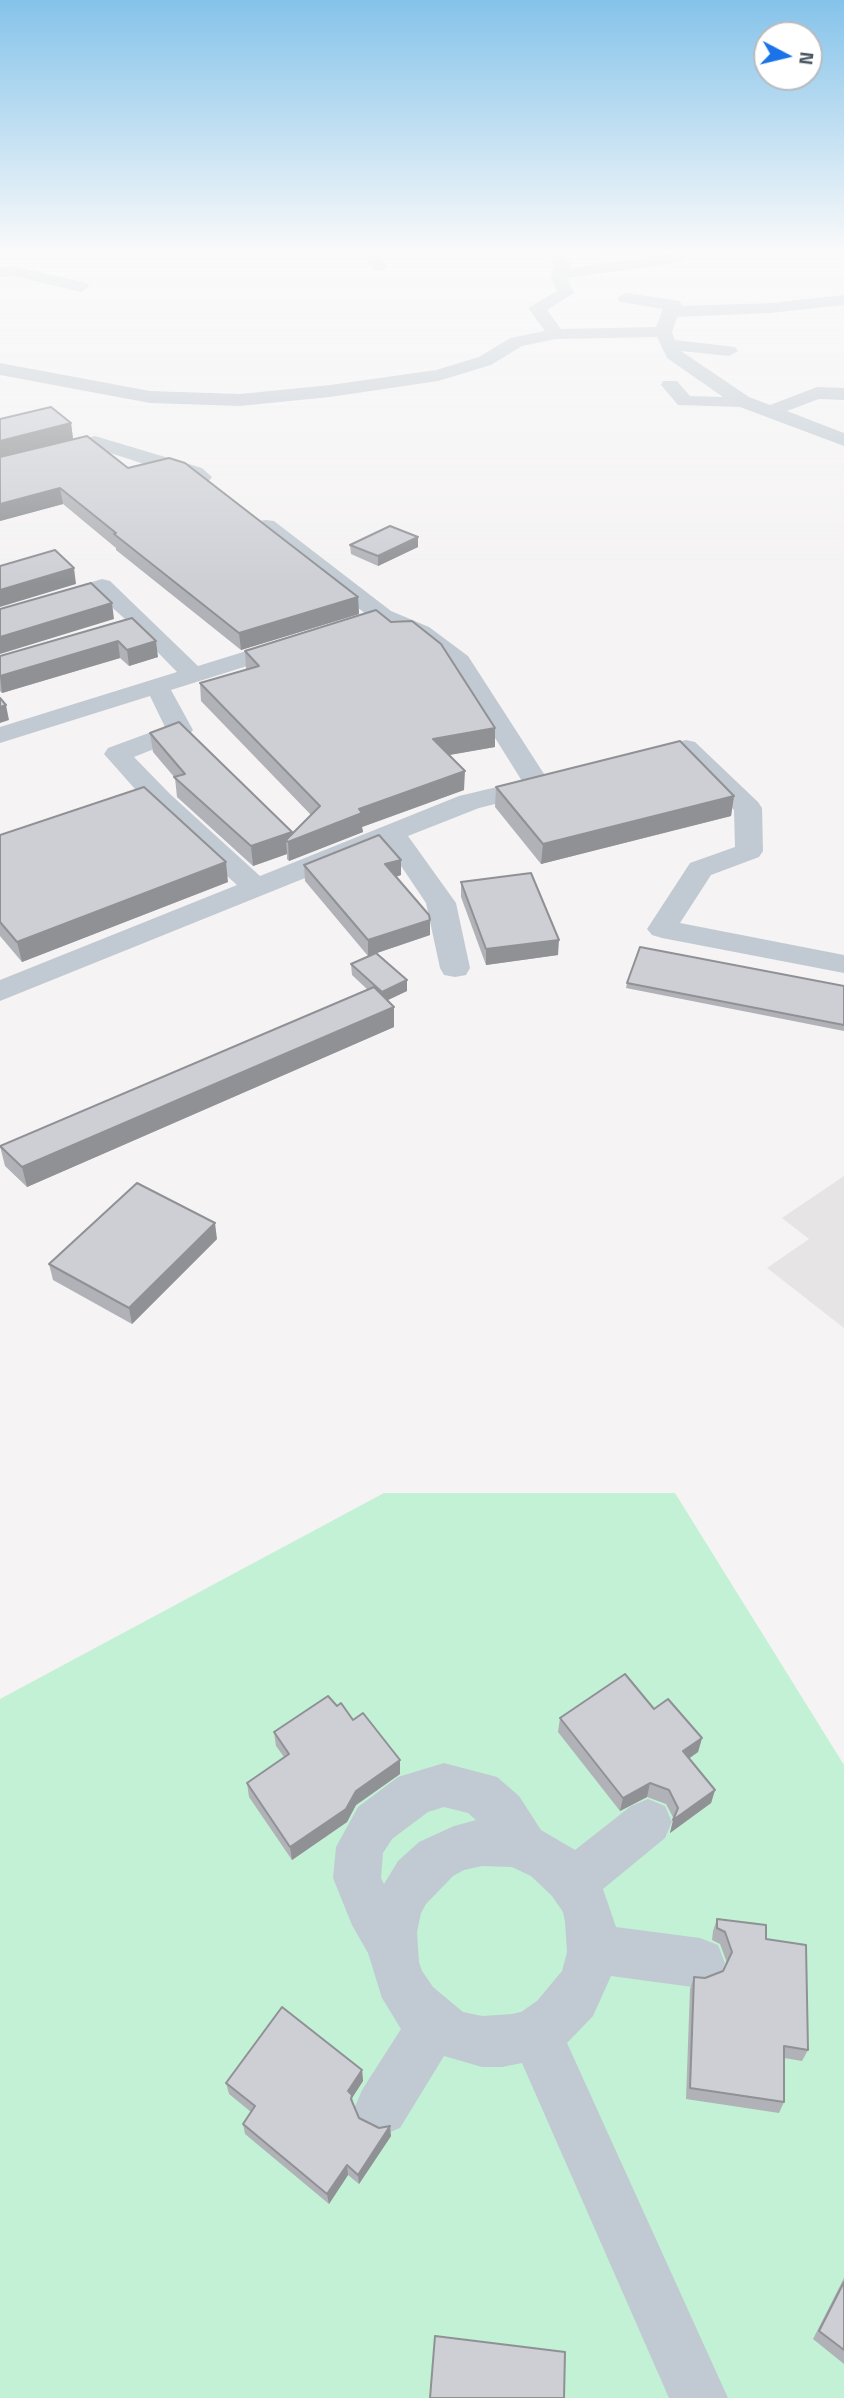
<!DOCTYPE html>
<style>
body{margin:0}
#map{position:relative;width:844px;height:2398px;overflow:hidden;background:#f5f3f3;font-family:"Titillium Web",sans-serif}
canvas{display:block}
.north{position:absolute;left:753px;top:21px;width:70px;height:70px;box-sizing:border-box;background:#fff;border:2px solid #b7bbc0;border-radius:50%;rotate:97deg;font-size:19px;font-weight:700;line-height:28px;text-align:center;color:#4a5661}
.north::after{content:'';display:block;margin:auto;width:24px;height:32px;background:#1a73e8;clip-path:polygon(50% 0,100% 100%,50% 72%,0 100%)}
</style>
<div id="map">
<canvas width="844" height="2398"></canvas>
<div class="north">N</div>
</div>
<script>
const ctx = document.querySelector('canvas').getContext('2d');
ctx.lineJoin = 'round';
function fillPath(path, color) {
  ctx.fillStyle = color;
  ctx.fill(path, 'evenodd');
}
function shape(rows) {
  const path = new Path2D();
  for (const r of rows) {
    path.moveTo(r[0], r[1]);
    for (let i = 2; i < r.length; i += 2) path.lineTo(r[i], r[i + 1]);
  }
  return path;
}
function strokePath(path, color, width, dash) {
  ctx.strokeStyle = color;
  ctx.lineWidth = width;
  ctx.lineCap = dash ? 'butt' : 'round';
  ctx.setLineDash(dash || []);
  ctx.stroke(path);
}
fillPath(shape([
 [844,1176,844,1328,767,1268,809,1239,782,1218]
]), '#e6e4e5');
fillPath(shape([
 [384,1493,675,1493,844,1765,844,2398,0,2398,0,1699]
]), '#c3f1d5');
fillPath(shape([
 [361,249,377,249,387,267,385,270,373,270,361,249],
 [539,249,557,249,570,262,569,268,674,254,683,249,704,249,678,263,567,278,574,293,547,310,561,329,656,327,663,309,620,302,617,298,626,293,674,300,680,301,682,306,771,303,844,295,844,305,771,313,677,317,672,332,675,340,735,347,738,351,729,356,681,351,749,397,770,405,817,387,844,388,844,400,819,399,787,411,844,433,844,446,740,407,678,405,661,385,663,381,677,381,690,396,723,397,667,358,657,337,556,339,522,346,491,365,438,381,330,397,240,406,150,403,0,375,0,363,150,391,240,394,330,385,436,370,479,357,510,338,545,331,528,308,557,291,551,278,554,263,539,249],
 [13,266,87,283,89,287,81,292,13,276,0,277,0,267,13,266],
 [95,436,202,468,212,477,209,481,202,483,95,448,49,460,42,458,39,454,42,450,95,436],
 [266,520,274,521,391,611,429,627,468,656,546,777,551,778,555,784,551,790,479,808,408,836,456,903,470,968,466,975,455,977,444,975,440,968,426,903,387,845,0,1001,0,980,237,885,150,806,104,754,108,748,165,727,150,696,0,743,0,727,177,672,137,631,0,672,0,657,125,619,98,595,0,624,0,610,102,579,110,581,198,666,282,640,290,638,298,640,302,645,298,650,171,690,193,730,189,735,134,757,170,794,260,876,459,796,522,781,450,666,413,637,375,621,258,531,255,526,258,521,266,520],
 [686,740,695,742,758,802,762,808,763,851,759,857,711,875,680,923,844,955,844,973,662,938,652,935,647,929,690,863,735,847,734,810,681,758,668,761,659,759,655,753,659,747,686,740],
 [444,1763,497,1777,519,1796,541,1830,575,1850,631,1806,648,1799,665,1806,672,1822,665,1838,603,1889,616,1927,700,1938,718,1945,725,1963,718,1981,700,1988,611,1976,593,2016,567,2043,728,2398,669,2398,522,2063,502,2067,482,2067,444,2056,400,2128,381,2136,362,2128,354,2109,362,2090,401,2029,382,1998,368,1953,352,1925,333,1878,336,1847,358,1807,398,1777,444,1763],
 [444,1807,468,1813,476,1820,454,1826,419,1842,398,1861,384,1884,381,1878,383,1853,392,1839,428,1812,444,1807],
 [482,1866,512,1867,531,1876,552,1896,563,1912,565,1922,567,1952,562,1971,537,2001,521,2012,512,2014,482,2016,463,2012,433,1987,422,1971,419,1962,417,1932,421,1913,426,1904,453,1876,464,1870,482,1866]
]), '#c1cad2');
fillPath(shape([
 [51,407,71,423,73,439,3,457,87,436,128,468,169,458,185,463,358,597,359,614,241,650,116,550,116,548,63,504,0,521,0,419],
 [418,537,418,547,378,566,351,554,350,545],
 [132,618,158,657,129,666,120,658,2,693,0,691,0,656],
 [245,651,495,747,449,755,464,790,362,827,363,832,289,861,287,859,287,854,253,866,177,797,175,778,153,752,150,733,292,834,311,815,201,701,200,683,246,669],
 [496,787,734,796,731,816,541,864,495,807],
 [0,835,228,882,22,962,0,936],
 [401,860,401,875,396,877,430,920,430,935,377,953,407,980,407,991,387,1000,394,1007,394,1027,27,1187,5,1166,0,1146,368,990,352,975,351,964,374,954,368,956,305,881,304,865],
 [461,882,558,955,486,965,461,897],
 [627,983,844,986,844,1031,626,988],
 [217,1239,132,1324,53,1280,49,1264],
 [337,1706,400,1760,400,1774,356,1805,347,1822,292,1860,249,1797,247,1783,284,1757,276,1746,274,1732],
 [654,1709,702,1738,698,1752,689,1758,715,1790,711,1803,670,1833,674,1819,666,1804,647,1797,620,1811,558,1732,560,1718],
 [717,1919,766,1939,808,2050,802,2061,784,2058,784,2102,779,2113,686,2099,690,1989,694,1977,705,1978,723,1971,727,1963,720,1944,712,1940,713,1931],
 [362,2070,363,2081,352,2098,352,2104,359,2118,391,2136,359,2184,348,2175,329,2204,245,2134,243,2124,251,2112,229,2094,226,2083],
 [844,2278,844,2364,813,2339]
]), '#b0b2b7');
fillPath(shape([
 [71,423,73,439,0,457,0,441],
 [60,488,63,504,0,521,0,504],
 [418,537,418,547,378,566,378,556],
 [74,568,76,584,0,607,0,590],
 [358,597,359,614,241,650,239,633],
 [112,603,114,619,0,654,0,637],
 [118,641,120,658,2,693,0,676],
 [156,641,158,657,129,666,127,650],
 [6,705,9,720,0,723,0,707],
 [495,728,495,747,432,758,433,739],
 [465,771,464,790,362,827,363,832,289,861,288,842,286,840,287,854,253,866,251,846,292,832,292,840,359,809],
 [734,796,731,816,541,864,543,844],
 [401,860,401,875,385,880,385,864],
 [226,862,228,882,22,962,17,942],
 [430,920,430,935,368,956,368,940],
 [559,940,558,955,486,965,486,949],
 [407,980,407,991,382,1003,382,992],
 [394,1007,394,1027,27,1187,22,1167],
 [215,1223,217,1239,132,1324,129,1308],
 [702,1738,698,1752,680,1765,683,1751],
 [400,1760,400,1774,356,1805,347,1822,292,1860,290,1847,356,1791],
 [650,1783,647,1797,620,1811,623,1798],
 [715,1790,711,1803,670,1833,673,1820],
 [362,2070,363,2081,352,2098,353,2105,348,2091],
 [390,2126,391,2136,359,2184,358,2175],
 [347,2165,348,2175,329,2204,327,2194]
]), '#909195');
const building = shape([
 [51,407,71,423,0,441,0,419,51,407],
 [87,436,128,468,169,458,185,463,358,597,239,633,114,534,116,533,60,488,0,504,0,457,87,436],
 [390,526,418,537,378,556,350,545,390,526],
 [55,550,74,568,0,590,0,566,55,550],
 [91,583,112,603,0,637,0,609,91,583],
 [376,610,391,622,412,621,441,644,495,728,433,739,465,771,359,809,362,813,288,842,286,840,320,806,200,683,259,666,245,651,376,610],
 [132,618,156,641,127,650,118,641,0,676,0,656,132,618],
 [0,698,6,705,0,707,0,698],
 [179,722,292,832,251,846,174,777,185,774,150,733,179,722],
 [680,741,734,796,543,844,496,787,680,741],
 [144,787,226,862,17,942,0,922,0,835,144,787],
 [379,835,401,860,385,864,429,915,430,920,368,940,304,865,379,835],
 [531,873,559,940,486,949,461,882,531,873],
 [640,947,844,986,844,1025,627,983,640,947],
 [376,953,407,980,382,992,351,964,376,953],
 [374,987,394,1007,22,1167,0,1146,374,987],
 [137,1183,215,1223,129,1308,49,1264,137,1183],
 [625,1674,654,1709,668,1699,702,1738,683,1751,715,1790,673,1820,678,1808,669,1790,650,1783,623,1798,560,1718,625,1674],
 [328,1696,337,1706,341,1703,353,1720,363,1713,400,1760,356,1791,346,1809,290,1847,247,1783,289,1754,274,1732,328,1696],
 [717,1919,766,1925,766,1939,806,1945,808,2050,784,2046,784,2102,690,2088,694,1977,705,1978,723,1971,732,1952,725,1932,717,1928,717,1919],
 [282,2007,362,2070,348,2091,352,2095,351,2099,359,2118,379,2128,390,2126,358,2175,347,2165,327,2194,243,2124,255,2106,226,2083,282,2007],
 [844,2282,844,2350,819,2331,844,2282],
 [435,2336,565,2352,564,2398,430,2398,435,2336]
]);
fillPath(building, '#cdcfd5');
strokePath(building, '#909195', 2);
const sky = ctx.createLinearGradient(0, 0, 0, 585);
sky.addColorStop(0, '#85c3ea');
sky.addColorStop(0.43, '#fafafa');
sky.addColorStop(1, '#fafafa00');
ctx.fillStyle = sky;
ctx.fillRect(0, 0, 844, 585);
</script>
